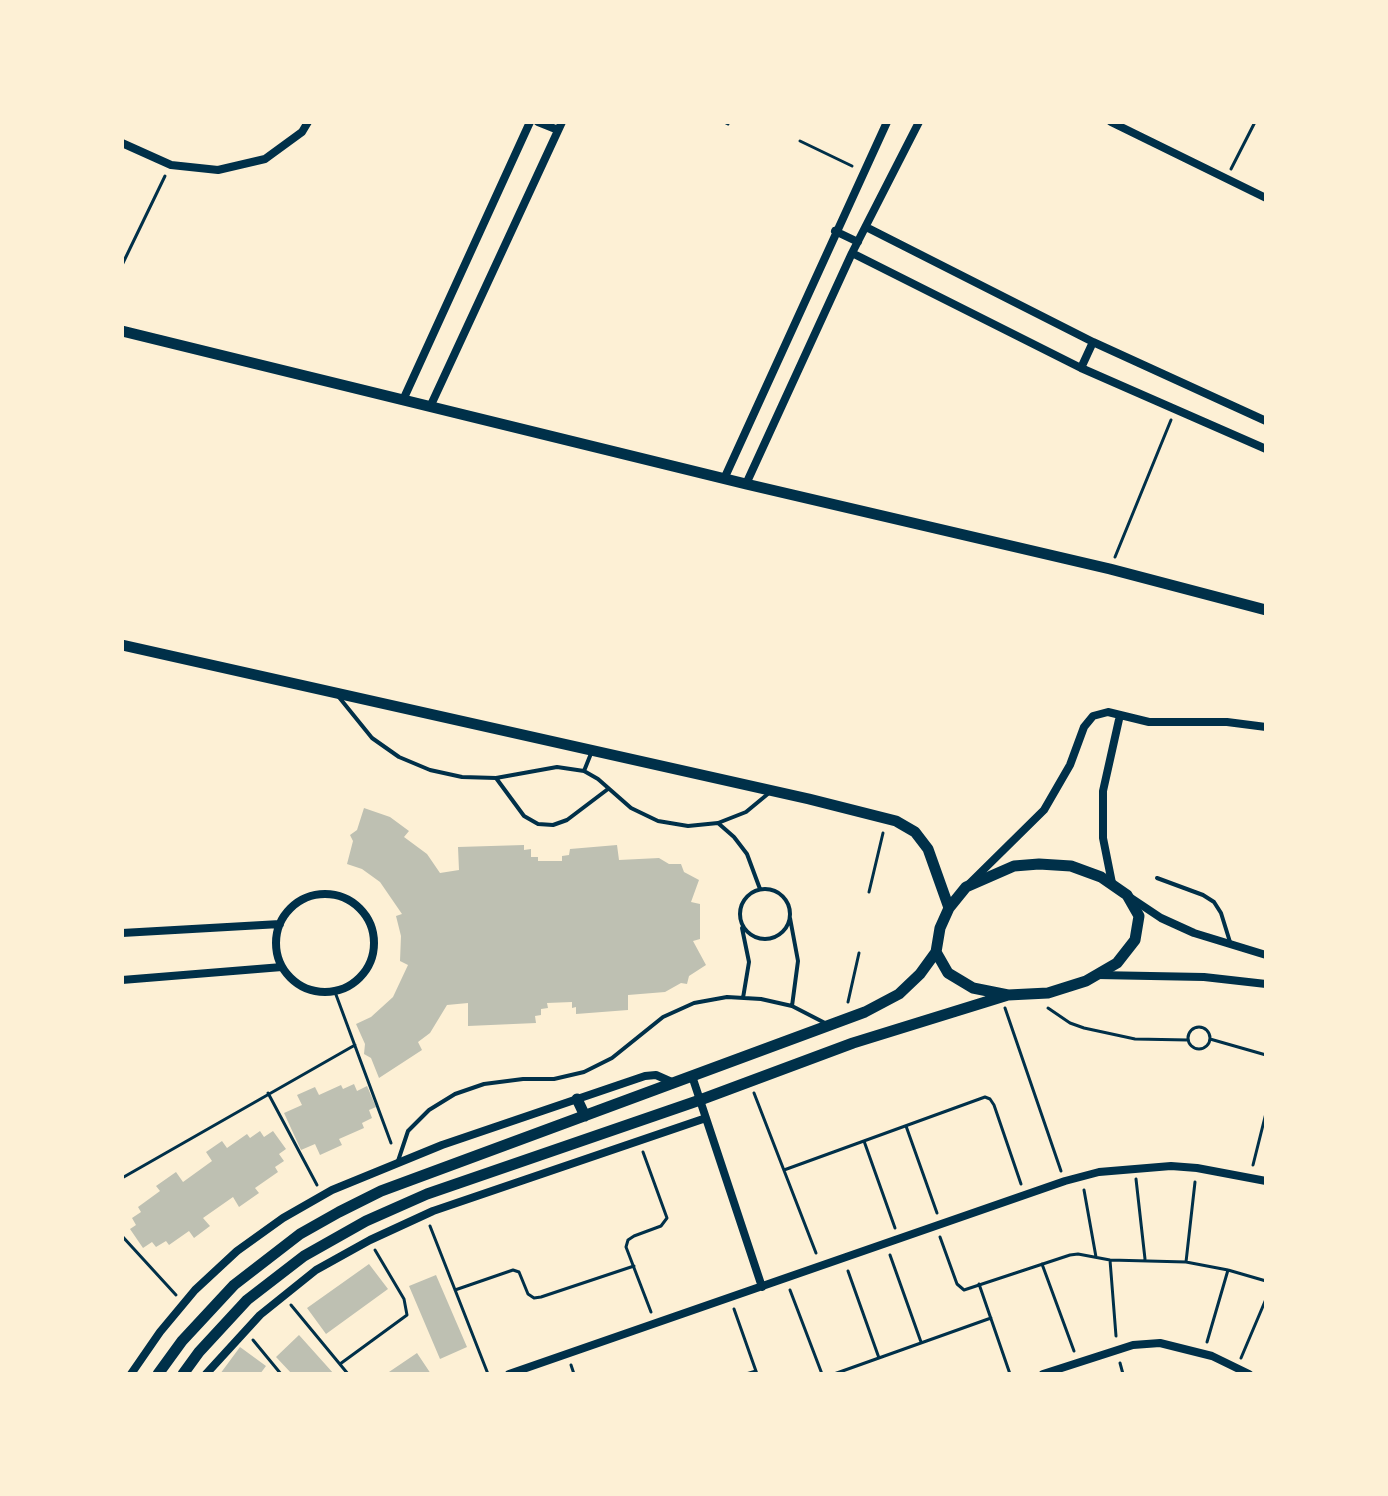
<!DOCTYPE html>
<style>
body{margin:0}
#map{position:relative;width:1388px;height:1496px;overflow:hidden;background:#fdf0d5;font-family:Quicksand,sans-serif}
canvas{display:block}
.frame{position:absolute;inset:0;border:124px solid #fdf0d5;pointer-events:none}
</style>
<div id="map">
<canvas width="1388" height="1496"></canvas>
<div class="frame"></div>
</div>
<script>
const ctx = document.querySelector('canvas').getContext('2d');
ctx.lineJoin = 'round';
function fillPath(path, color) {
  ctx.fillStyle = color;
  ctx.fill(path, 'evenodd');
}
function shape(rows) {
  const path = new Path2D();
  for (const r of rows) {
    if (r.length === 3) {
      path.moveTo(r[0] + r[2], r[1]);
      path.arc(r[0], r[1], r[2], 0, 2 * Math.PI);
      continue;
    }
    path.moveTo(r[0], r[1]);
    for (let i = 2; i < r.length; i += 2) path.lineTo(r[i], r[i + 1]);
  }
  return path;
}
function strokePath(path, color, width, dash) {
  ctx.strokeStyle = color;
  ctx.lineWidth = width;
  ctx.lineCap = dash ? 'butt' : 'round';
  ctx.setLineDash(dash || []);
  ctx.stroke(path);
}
fillPath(shape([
 [364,808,390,817,409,831,404,837,427,854,440,873,459,870,458,847,524,845,524,850,531,849,531,857,538,857,538,861,562,861,562,856,569,855,570,849,617,845,619,860,659,858,669,864,681,864,684,872,699,880,691,902,700,904,700,939,693,941,706,965,689,976,687,984,681,983,665,992,628,995,628,1010,576,1014,576,1007,572,1008,572,1002,547,1003,548,1008,541,1009,541,1015,535,1016,536,1023,468,1026,468,1003,447,1005,430,1033,418,1042,422,1050,379,1078,371,1058,364,1054,365,1044,356,1024,371,1017,393,997,408,965,400,961,401,936,396,916,402,914,380,882,362,869,347,864,353,841,350,835,357,830],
 [354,1084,357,1091,367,1086,376,1107,369,1110,372,1118,362,1123,364,1128,339,1139,342,1145,320,1155,315,1144,301,1150,284,1113,302,1105,297,1095,315,1087,319,1095,341,1085,343,1089],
 [260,1131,264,1137,273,1131,286,1149,279,1154,284,1161,275,1167,278,1172,255,1188,259,1193,239,1207,233,1197,203,1218,210,1226,194,1238,189,1231,169,1245,166,1241,156,1247,152,1242,143,1248,130,1229,136,1225,132,1218,141,1212,138,1207,160,1191,156,1186,176,1172,183,1182,212,1161,206,1152,222,1141,227,1148,247,1134,250,1138],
 [369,1264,388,1289,326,1334,307,1308],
 [436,1275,467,1347,440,1359,409,1286],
 [299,1335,334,1374,292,1374,276,1357],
 [240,1347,266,1366,260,1374,220,1374],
 [417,1353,431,1374,386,1374]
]), '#bec0b2');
strokePath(shape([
 [724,122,728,124],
 [800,141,852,166],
 [1231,169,1255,122],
 [122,265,165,176],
 [1115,557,1171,420],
 [869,892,883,833],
 [335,992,391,1143],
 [848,1002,859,953],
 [1005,1008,1061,1171],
 [1048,1008,1070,1023,1084,1028,1135,1039,1188,1040],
 [1199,1038,11],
 [1210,1039,1266,1055],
 [268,1093,317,1185],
 [754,1093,816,1253],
 [906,1126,937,1213],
 [864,1141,895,1228],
 [643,1152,667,1218,661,1226,634,1236,628,1240,626,1247,651,1312],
 [1253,1165,1266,1113],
 [784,1170,985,1097,990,1099,994,1105,1021,1184],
 [122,1178,355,1045],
 [1136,1179,1145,1259],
 [1084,1190,1096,1257],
 [430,1226,488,1374],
 [122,1236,176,1295],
 [940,1237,957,1284,964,1290,1070,1255,1078,1254,1110,1260,1186,1262,1228,1270,1266,1281],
 [890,1255,921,1342],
 [1110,1260,1116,1336],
 [1186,1262,1195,1182],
 [1042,1264,1074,1351],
 [848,1271,879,1358],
 [979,1284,1010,1374],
 [455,1290,513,1270,519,1272,528,1294,534,1298,541,1297,634,1266],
 [790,1290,822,1374],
 [291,1305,348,1374],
 [734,1309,757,1374],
 [253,1340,281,1374],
 [1207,1342,1228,1270],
 [1241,1358,1266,1299],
 [1120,1363,1123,1374],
 [340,1364,407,1315,404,1299,375,1250],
 [571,1365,574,1374],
 [746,1374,756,1371],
 [834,1374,991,1318]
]), '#003049', 3);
strokePath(shape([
 [338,696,372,738,399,757,430,770,462,777,496,778,557,767,584,771,598,779,631,808,658,821,688,826,718,823,746,812,769,793],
 [584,771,592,751],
 [496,778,524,816,538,824,553,825,567,820,608,789],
 [718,823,734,837,747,854,760,889],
 [1157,878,1203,895,1214,902,1221,913,1230,942],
 [765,914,25],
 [790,918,798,961,792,1006],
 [742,928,749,962,743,998],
 [398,1161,408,1131,429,1110,455,1094,484,1084,523,1079,554,1079,584,1072,612,1058,663,1017,694,1003,727,997,761,999,792,1006,825,1023]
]), '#003049', 4);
strokePath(shape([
 [538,122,558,130],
 [1111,122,1266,198],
 [122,143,171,165,218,170,265,159,302,132,308,122],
 [866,227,1093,342,1266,421],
 [835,231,858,242],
 [852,253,1081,368,1266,449],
 [1081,368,1093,342],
 [403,400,530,122],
 [430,407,562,122],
 [724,479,887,122],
 [746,484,852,253,919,122],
 [1112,883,1103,838,1103,791,1120,715],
 [969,884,1044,810,1070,765,1084,727,1093,716,1108,712,1149,722,1227,722,1266,727],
 [325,943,49],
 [1131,898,1161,918,1194,933,1266,955],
 [122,933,280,924],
 [1097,975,1204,977,1266,984],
 [122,980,282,967],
 [692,1076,762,1287],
 [131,1374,160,1332,195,1290,237,1251,283,1218,332,1190,442,1145,645,1076,656,1075,674,1083],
 [206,1374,260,1315,316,1270,370,1240,433,1211,706,1118],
 [509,1374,1065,1181,1099,1172,1171,1166,1197,1168,1266,1181],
 [1043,1374,1133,1345,1160,1343,1212,1356,1249,1374]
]), '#003049', 8);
strokePath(shape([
 [122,331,746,484,1110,569,1266,610],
 [122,645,809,799,896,821,915,832,928,849,949,908],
 [1039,864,1071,866,1101,877,1127,895,1139,916,1135,940,1117,963,1086,981,1048,993,1008,995,973,988,948,973,936,952,940,928,949,908,966,887,1014,866,1039,864],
 [577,1099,585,1116],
 [158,1374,182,1341,234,1285,300,1234,339,1212,381,1191,865,1012,899,994,920,974,936,952],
 [183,1374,199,1352,247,1300,304,1256,366,1221,427,1194,700,1100,853,1043,1008,995]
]), '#003049', 11);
</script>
